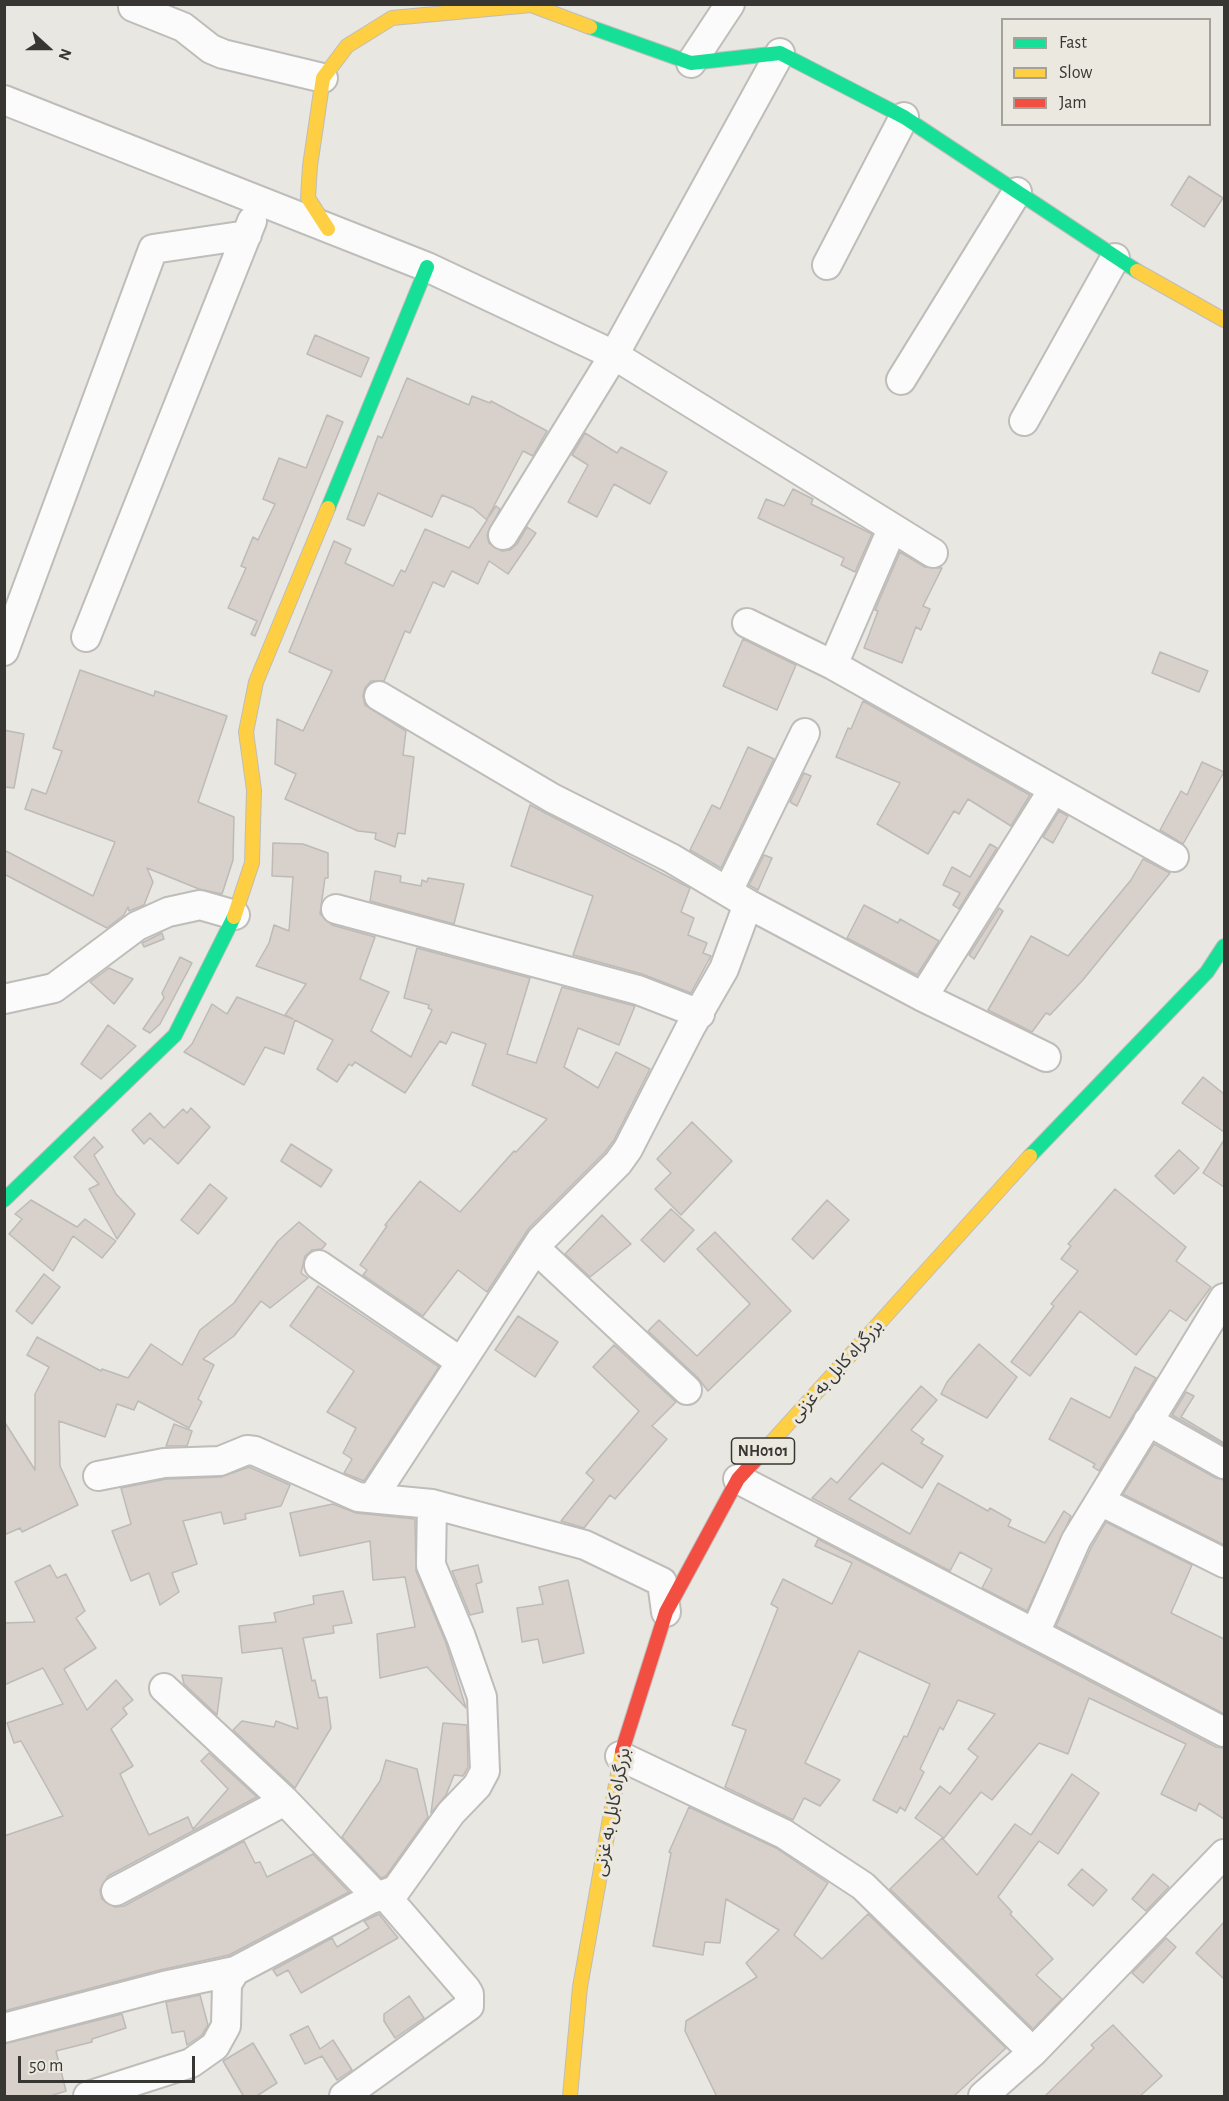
<!DOCTYPE html>
<meta charset="utf-8">
<style>
body{margin:0}
#map{position:relative;width:1229px;height:2101px;overflow:hidden;background:#e8e7e2;font-family:"Alegreya Sans",sans-serif}
canvas{display:block}
.frame{position:absolute;inset:0;border:6px solid #373633;pointer-events:none}
.legend{position:absolute;left:1001px;top:18px;width:210px;height:108px;box-sizing:border-box;background:#ebe8df;border:2px solid #a3a19a;margin:0;padding:8px 10px;list-style:none;font-size:18px;color:#373633}
.legend li{display:flex;align-items:center;gap:12px;height:30px}
.legend b{width:30px;border:2px solid #a3a19a}
.north{position:absolute;left:18px;top:18px;width:60px;height:60px;-webkit-text-stroke:4px #ebe8df;paint-order:stroke;rotate:111deg;font-size:16px;font-weight:700;line-height:24px;text-align:center;color:#373633}
.north::after{content:'';display:block;margin:auto;width:21px;height:27px;background:#373633;clip-path:polygon(50% 0,100% 100%,50% 72%,0 100%)}
.scale{position:absolute;left:18px;top:2056px;width:177px;height:27px;box-sizing:border-box;border:3px solid #373633;border-top:0;padding-left:8px;font-size:18px;line-height:21px;white-space:nowrap;color:#373633;-webkit-text-stroke:4px #ebe8df;paint-order:stroke}
</style>
<div id="map">
<canvas width="1229" height="2101"></canvas>
<div class="frame"></div>
<ul class="legend">
<li><b style="height:8px;background:#16e098"></b>Fast</li>
<li><b style="height:8px;background:#ffcf43"></b>Slow</li>
<li><b style="height:8px;background:#f24e42"></b>Jam</li>
</ul>
<div class="north">N</div>
<div class="scale">50 m</div>
</div>
<script>
const ctx = document.querySelector('canvas').getContext('2d');
ctx.lineJoin = 'round';
function fillPath(path, color) {
  ctx.fillStyle = color;
  ctx.fill(path, 'evenodd');
}
function shape(rows) {
  const path = new Path2D();
  for (const r of rows) {
    path.moveTo(r[0], r[1]);
    for (let i = 2; i < r.length; i += 2) path.lineTo(r[i], r[i + 1]);
  }
  return path;
}
function strokePath(path, color, width, dash) {
  ctx.strokeStyle = color;
  ctx.lineWidth = width;
  ctx.lineCap = dash ? 'butt' : 'round';
  ctx.setLineDash(dash || []);
  ctx.stroke(path);
}
function drawText(font, color, halo, rows, align = 'center') {
  ctx.font = font + ' "Alegreya Sans","Noto Sans Arabic",sans-serif';
  ctx.lineWidth = 6;
  ctx.setLineDash([]);
  ctx.textBaseline = 'middle';
  ctx.strokeStyle = halo;
  ctx.fillStyle = color;
  for (const [text, x, y, turn = 0] of rows) {
    ctx.save();
    ctx.translate(x, y);
    ctx.rotate((+turn || 0) * Math.PI / 180);
    ctx.textAlign = isNaN(turn) ? turn : align;
    if (halo) ctx.strokeText(text, 0, 0);
    ctx.fillText(text, 0, 0);
    ctx.restore();
  }
}
const building = shape([
 [1189,176,1223,198,1204,227,1171,205,1189,176],
 [315,335,369,358,361,377,307,354,315,335],
 [407,378,469,405,472,396,490,403,491,401,547,431,533,456,523,451,487,519,496,506,500,509,487,535,489,543,502,551,510,550,517,544,527,527,536,533,508,574,489,561,478,584,452,571,444,587,433,582,410,633,405,631,384,681,371,681,365,688,363,696,365,705,406,731,403,755,414,757,405,834,398,833,395,847,375,839,376,833,358,831,285,799,296,774,275,764,277,719,303,731,332,671,289,652,334,541,351,549,345,563,393,586,401,570,405,572,425,529,469,548,487,520,473,508,442,495,432,517,378,493,364,526,347,519,378,436,382,438,407,378],
 [327,415,343,422,255,636,251,634,257,621,228,608,246,568,241,566,253,537,258,540,275,504,263,499,279,458,306,468,327,415],
 [585,433,617,453,621,447,667,472,650,504,614,484,597,517,568,502,588,465,572,455,585,433],
 [793,489,813,499,811,504,872,534,855,572,841,565,844,558,758,518,766,499,784,506,793,489],
 [900,552,925,567,942,568,923,606,930,609,921,630,916,627,902,663,864,648,878,611,875,610,900,552],
 [743,639,796,665,777,710,723,686,743,639],
 [1160,652,1208,671,1199,692,1152,673,1160,652],
 [80,670,154,696,155,691,227,716,198,802,234,817,233,860,222,894,199,889,147,868,153,882,144,905,129,911,128,907,124,915,107,928,4,874,4,850,93,896,115,842,25,809,32,789,46,794,62,751,53,748,80,670],
 [863,701,1030,795,1011,826,968,799,959,814,954,811,928,854,877,824,900,783,836,757,848,728,851,729,863,701],
 [4,730,24,734,14,788,4,787,4,730],
 [748,747,774,759,721,868,690,850,712,805,720,809,748,747],
 [1202,762,1224,772,1183,844,1160,830,1181,791,1187,795,1202,762],
 [804,773,811,776,797,806,790,802,804,773],
 [530,805,690,888,681,912,694,918,688,935,707,943,703,953,711,956,691,993,642,974,573,955,593,896,511,866,530,805],
 [1059,811,1068,816,1053,843,1043,837,1059,811],
 [273,843,303,844,328,853,328,878,325,878,320,914,332,925,375,937,360,979,389,992,371,1031,411,1057,432,1010,428,1008,429,1005,404,998,417,948,530,978,507,1054,536,1063,562,987,635,1006,619,1045,578,1028,564,1067,598,1088,616,1052,650,1069,614,1140,605,1152,529,1228,487,1292,458,1270,423,1316,363,1275,367,1270,360,1265,387,1226,385,1225,420,1181,460,1212,514,1151,516,1152,547,1119,472,1085,486,1044,452,1032,446,1044,440,1041,405,1093,355,1062,352,1066,349,1064,337,1082,317,1069,333,1040,295,1020,284,1054,265,1047,244,1085,184,1052,192,1044,212,1004,227,1014,237,997,293,1019,285,1015,306,984,256,966,269,943,274,925,289,931,293,877,272,876,273,843],
 [990,844,997,848,959,909,953,905,960,893,943,885,952,867,970,877,990,844],
 [764,855,772,858,758,890,749,885,764,855],
 [1143,859,1170,873,1082,981,1050,1015,1046,1013,1032,1032,988,1010,1031,936,1068,956,1131,880,1143,859],
 [375,871,401,876,400,882,421,886,422,880,427,882,428,878,464,884,454,924,370,901,375,871],
 [864,905,898,923,900,919,939,941,917,975,847,938,864,905],
 [999,908,1003,911,974,959,969,955,999,908],
 [162,933,164,939,144,947,142,943,162,933],
 [180,957,192,963,160,1024,150,1033,143,1029,164,998,162,993,180,957],
 [109,968,133,979,114,1004,90,982,109,968],
 [108,1025,136,1046,101,1079,81,1064,108,1025],
 [1203,1077,1224,1094,1224,1132,1182,1103,1203,1077],
 [191,1108,210,1127,178,1164,150,1138,144,1144,132,1130,150,1113,164,1128,183,1109,187,1113,191,1108],
 [692,1122,732,1161,681,1215,655,1189,671,1173,657,1159,692,1122],
 [94,1137,103,1147,94,1155,116,1194,135,1214,117,1239,89,1189,99,1184,74,1157,94,1137],
 [1224,1140,1224,1187,1203,1173,1224,1140],
 [291,1144,332,1170,321,1187,281,1161,291,1144],
 [1179,1150,1199,1168,1174,1194,1155,1176,1179,1150],
 [210,1184,227,1198,198,1234,181,1220,210,1184],
 [1115,1189,1186,1247,1176,1261,1211,1287,1186,1321,1170,1310,1136,1355,1080,1311,1030,1376,1011,1362,1054,1306,1051,1304,1078,1271,1061,1259,1071,1246,1068,1244,1115,1189],
 [31,1200,77,1227,85,1219,116,1241,102,1258,73,1236,53,1271,9,1234,22,1219,15,1214,31,1200],
 [827,1200,849,1220,813,1259,792,1239,827,1200],
 [671,1209,694,1230,664,1262,641,1240,671,1209],
 [602,1215,631,1244,590,1277,565,1254,602,1215],
 [299,1222,326,1244,322,1249,312,1250,305,1256,301,1273,308,1278,270,1308,261,1301,234,1336,203,1359,214,1365,198,1399,202,1402,189,1428,138,1401,134,1410,117,1404,105,1437,59,1421,60,1466,78,1505,22,1532,20,1528,4,1535,4,1421,35,1470,35,1394,49,1367,27,1355,37,1337,101,1371,102,1369,128,1378,151,1344,182,1365,200,1330,234,1303,278,1241,299,1222],
 [715,1232,791,1311,708,1391,698,1378,648,1331,659,1320,697,1356,750,1304,697,1249,715,1232],
 [44,1274,60,1287,32,1324,16,1311,44,1274],
 [318,1286,439,1367,364,1481,344,1473,352,1459,343,1453,356,1428,327,1412,354,1371,290,1326,318,1286],
 [518,1316,558,1342,535,1377,495,1350,518,1316],
 [979,1344,1017,1377,987,1418,941,1394,947,1382,979,1344],
 [614,1345,676,1402,652,1426,667,1439,615,1499,610,1495,584,1528,561,1521,594,1480,586,1473,639,1411,593,1367,614,1345],
 [1135,1367,1156,1378,1099,1471,1093,1467,1095,1464,1049,1439,1071,1398,1110,1418,1135,1367],
 [921,1386,937,1400,911,1430,924,1439,921,1443,943,1456,922,1488,882,1463,849,1499,910,1534,938,1483,988,1511,990,1508,1011,1520,1008,1526,1045,1543,1064,1511,1071,1516,1027,1611,982,1588,992,1569,960,1552,950,1571,812,1498,831,1478,837,1483,921,1386],
 [1186,1392,1194,1396,1181,1417,1224,1443,1224,1445,1172,1415,1186,1392],
 [174,1424,192,1431,187,1446,166,1446,174,1424],
 [1154,1444,1216,1478,1224,1480,1224,1545,1123,1494,1154,1444],
 [249,1467,290,1485,281,1506,245,1514,246,1519,224,1524,221,1512,183,1521,197,1564,172,1573,179,1592,160,1605,149,1573,131,1581,112,1531,131,1524,121,1488,166,1479,221,1477,249,1467],
 [333,1504,356,1513,415,1519,416,1571,446,1643,466,1708,427,1667,380,1678,377,1634,415,1627,405,1577,373,1580,370,1541,300,1556,290,1513,333,1504],
 [1106,1522,1192,1565,1171,1613,1224,1639,1224,1714,1056,1626,1091,1548,1106,1522],
 [818,1539,1216,1747,1224,1748,1224,1819,1199,1803,1196,1811,1161,1794,1186,1744,1089,1698,1068,1754,1039,1743,992,1800,981,1792,944,1838,915,1818,940,1786,950,1794,978,1757,968,1749,995,1714,958,1700,943,1730,940,1727,920,1769,924,1772,905,1811,900,1807,897,1813,873,1800,904,1736,907,1737,930,1684,859,1651,805,1763,840,1780,820,1806,804,1798,793,1820,725,1787,746,1730,732,1725,778,1608,771,1604,783,1579,832,1604,852,1563,815,1546,818,1539],
 [50,1565,57,1578,66,1574,85,1611,76,1618,96,1648,64,1669,87,1710,116,1680,133,1700,123,1708,127,1714,111,1729,133,1766,120,1774,149,1835,188,1817,193,1829,228,1789,201,1761,209,1753,257,1797,108,1876,100,1890,102,1899,115,1907,124,1906,244,1841,255,1863,260,1862,267,1877,313,1854,349,1892,229,1955,160,1970,4,2011,4,1836,63,1816,21,1741,14,1743,7,1723,63,1704,43,1668,4,1685,4,1623,35,1622,15,1582,50,1565],
 [478,1565,482,1582,476,1584,483,1612,470,1615,452,1571,478,1565],
 [568,1580,584,1653,543,1663,538,1639,522,1642,517,1608,543,1604,539,1587,568,1580],
 [343,1591,352,1623,333,1626,334,1633,303,1638,312,1681,315,1680,319,1698,327,1697,331,1728,295,1788,233,1730,242,1721,274,1727,276,1721,298,1729,282,1648,242,1653,239,1626,276,1622,274,1613,314,1604,313,1596,343,1591],
 [182,1675,222,1678,217,1715,184,1684,182,1675],
 [443,1723,467,1725,468,1767,463,1776,454,1775,446,1795,431,1813,443,1723],
 [386,1760,417,1769,428,1817,386,1876,381,1878,342,1837,380,1781,386,1760],
 [1072,1774,1099,1793,1058,1854,1039,1841,998,1897,1012,1912,1010,1914,1053,1959,1036,1975,1062,1999,1033,2029,890,1889,942,1838,977,1875,1015,1824,1031,1835,1072,1774],
 [689,1807,776,1848,828,1883,794,1935,822,1959,868,1914,1006,2048,953,2097,717,2097,685,2031,686,2021,757,1977,746,1963,779,1930,726,1899,720,1943,705,1942,703,1955,653,1946,671,1853,669,1852,689,1807],
 [1082,1869,1107,1890,1093,1906,1068,1885,1082,1869],
 [1153,1874,1169,1887,1146,1911,1132,1899,1153,1874],
 [379,1914,398,1938,301,1993,288,1970,277,1976,273,1970,332,1938,337,1947,369,1928,364,1921,379,1914],
 [1224,1922,1224,1979,1196,1953,1224,1922],
 [1166,1938,1176,1947,1143,1983,1132,1973,1166,1938],
 [200,1995,208,2025,202,2035,187,2045,184,2031,172,2033,166,2002,200,1995],
 [409,1996,424,2018,395,2038,384,2021,384,2014,409,1996],
 [122,2014,126,2028,92,2039,92,2042,56,2051,66,2091,47,2097,4,2097,4,2044,122,2014],
 [1113,2025,1162,2076,1139,2097,1044,2097,1094,2048,1091,2045,1113,2025],
 [308,2026,320,2049,333,2040,352,2070,337,2080,322,2056,305,2064,290,2035,308,2026],
 [253,2043,277,2083,255,2097,244,2097,223,2061,253,2043]
]);
fillPath(building, '#d7d0cb');
strokePath(building, '#bdbab7', 1.5);
const street = shape([
 [133,7,183,27,211,49,223,54,323,78],
 [691,63,730,4],
 [4,100,427,267,614,355,933,553],
 [827,265,904,117],
 [901,380,1017,192],
 [1024,421,1115,258],
 [503,535,614,355,780,53],
 [747,623,833,665,1174,857],
 [86,637,252,221],
 [4,651,153,249,247,235],
 [833,665,892,529],
 [379,696,552,798,671,858,748,904,923,997,1046,1057],
 [728,891,805,733],
 [336,909,638,990,700,1014],
 [923,997,1053,790],
 [4,999,54,988,137,926,168,912,200,905,235,915],
 [536,1249,687,1390],
 [319,1265,461,1362],
 [1148,1421,1224,1464],
 [98,1476,164,1463,220,1461,247,1450,255,1451,358,1497,432,1504,585,1545,662,1582,666,1612],
 [738,1479,1224,1732],
 [373,1497,541,1240,618,1163,628,1149,690,1028,724,969,748,904],
 [1100,1501,1224,1563],
 [1035,1633,1076,1540,1224,1298],
 [164,1688,285,1801,377,1897],
 [620,1756,784,1834,863,1886,1033,2052],
 [116,1891,285,1801],
 [4,2028,164,1986,235,1971],
 [88,2096,191,2063,215,2046,226,2026,227,1984,235,1971,371,1899,396,1890,451,1813,477,1786,485,1771,482,1697,461,1637,431,1565,432,1504],
 [344,2096,469,2006,469,1994,466,1989,384,1894],
 [983,2096,1033,2052,1224,1854]
]);
const fast = shape([
 [590,27,691,63,780,53,904,117,1137,271],
 [328,508,427,267],
 [1030,1156,1207,972,1224,946],
 [4,1200,175,1035,234,917]
]);
const slow = shape([
 [328,229,308,198,310,166,323,78,347,46,392,18,531,5,590,27],
 [1137,271,1224,320],
 [234,917,252,863,254,790,246,732,256,682,328,508],
 [760,1455,1030,1156],
 [570,2096,580,1987,622,1751]
]);
const jam = shape([
 [622,1751,666,1612,738,1479,760,1455]
]);
strokePath(street, '#bebdba', 32);
strokePath(fast, '#bebdba', 16);
strokePath(slow, '#bebdba', 16);
strokePath(jam, '#bebdba', 16);
strokePath(street, '#fcfbfb', 28);
strokePath(fast, '#16e098', 14);
strokePath(slow, '#ffcf43', 14);
strokePath(jam, '#f24e42', 14);
for (const [x, y, w] of [
 [763,1451,63]
]) {
  const box = new Path2D();
  box.roundRect(x - w / 2, y - 13, w, 26, 4.5);
  ctx.fillStyle = '#ebe8df';
  ctx.fill(box);
  strokePath(box, '#373633', 1.5);
}
drawText('bold 16px', '#373633', null, [
 ["NH0101",763,1451]
]);
drawText('18px', '#373633', '#ebe8df', [
 ["بزرگراه کابل به غزنی",836,1371,-48],
 ["بزرگراه کابل به غزنی",612,1812,-79]
]);
</script>
